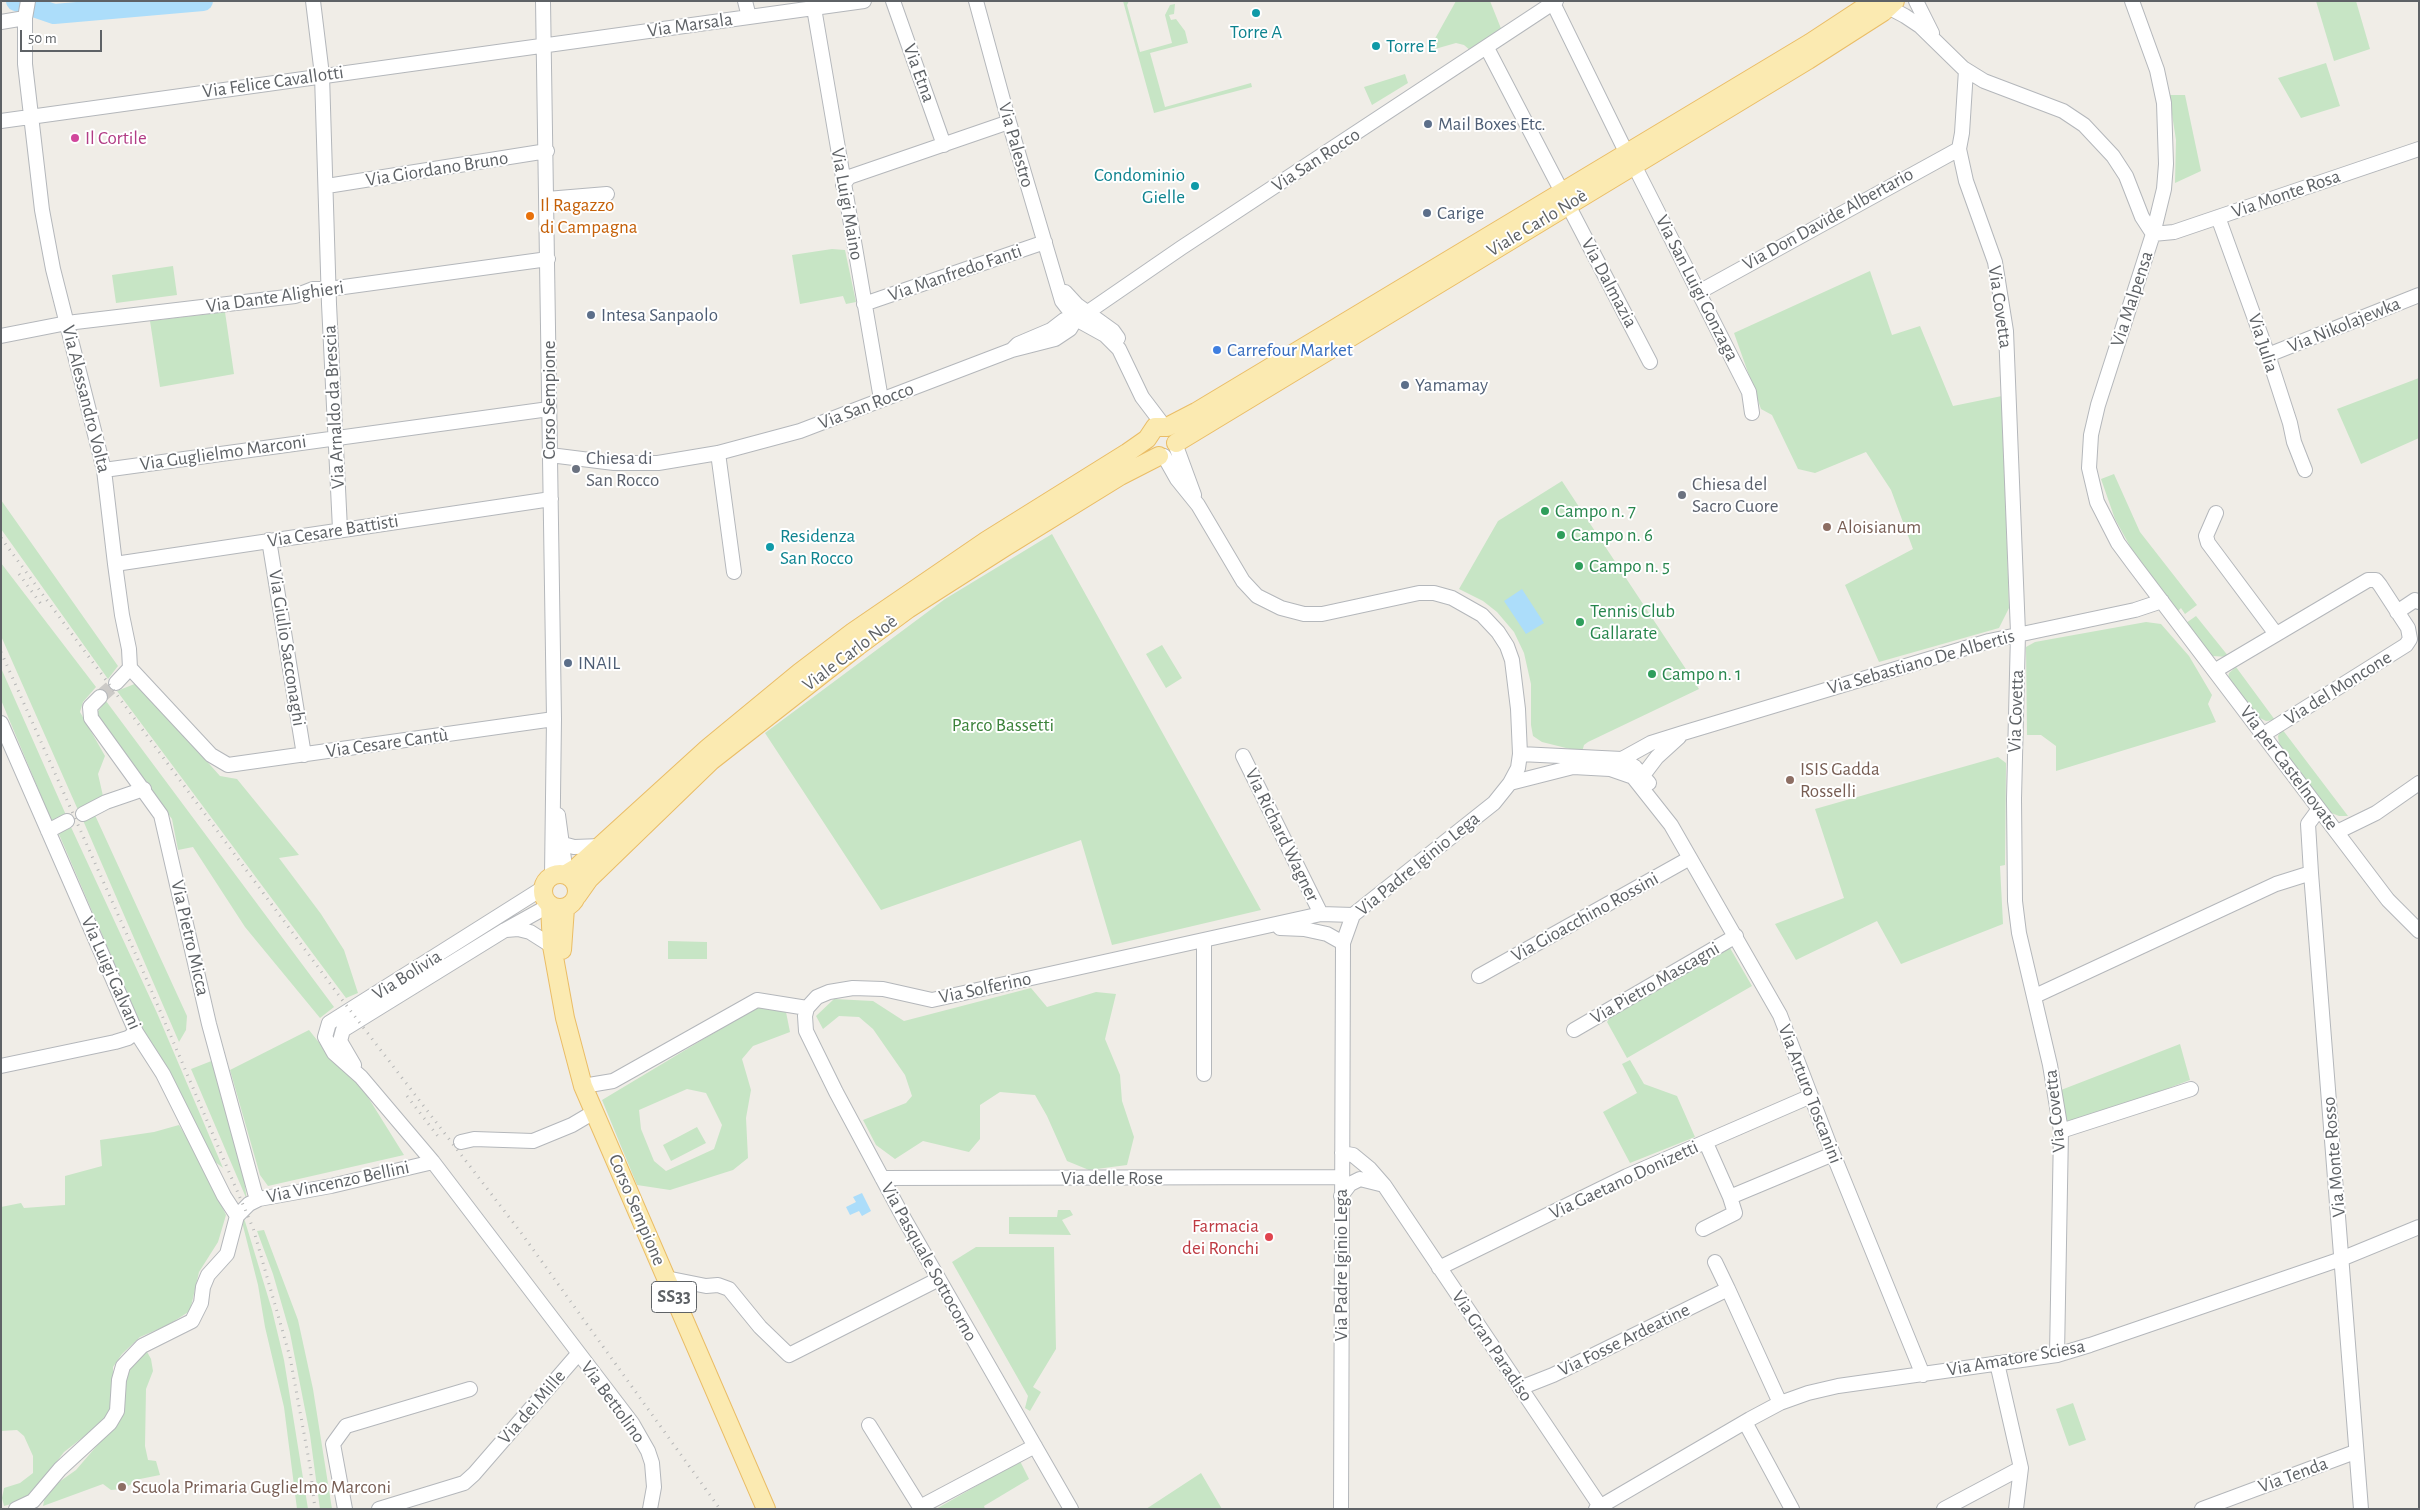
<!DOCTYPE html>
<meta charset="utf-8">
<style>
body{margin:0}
#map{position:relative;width:2420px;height:1510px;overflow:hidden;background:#f0ede7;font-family:"Alegreya Sans",sans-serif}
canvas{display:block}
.frame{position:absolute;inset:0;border:2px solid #5e6266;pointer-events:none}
.scale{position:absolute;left:20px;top:30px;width:82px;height:22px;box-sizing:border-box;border:2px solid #5e6266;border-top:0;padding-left:6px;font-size:15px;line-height:18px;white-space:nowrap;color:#5e6266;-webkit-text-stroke:4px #fff;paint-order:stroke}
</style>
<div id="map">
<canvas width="2420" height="1510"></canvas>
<div class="frame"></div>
<div class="scale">50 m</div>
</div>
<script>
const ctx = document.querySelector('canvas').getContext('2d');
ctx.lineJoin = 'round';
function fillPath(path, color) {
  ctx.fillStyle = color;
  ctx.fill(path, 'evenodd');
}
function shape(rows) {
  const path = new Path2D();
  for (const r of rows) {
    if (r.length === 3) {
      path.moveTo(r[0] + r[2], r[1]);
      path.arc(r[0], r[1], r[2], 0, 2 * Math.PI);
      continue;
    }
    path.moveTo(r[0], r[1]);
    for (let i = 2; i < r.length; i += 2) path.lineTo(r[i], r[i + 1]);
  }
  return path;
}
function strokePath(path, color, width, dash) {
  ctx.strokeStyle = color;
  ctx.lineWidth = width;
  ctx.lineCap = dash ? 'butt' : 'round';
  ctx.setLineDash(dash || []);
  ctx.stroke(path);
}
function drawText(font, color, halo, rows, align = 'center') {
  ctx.font = font + ' "Alegreya Sans",sans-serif';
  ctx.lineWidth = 4;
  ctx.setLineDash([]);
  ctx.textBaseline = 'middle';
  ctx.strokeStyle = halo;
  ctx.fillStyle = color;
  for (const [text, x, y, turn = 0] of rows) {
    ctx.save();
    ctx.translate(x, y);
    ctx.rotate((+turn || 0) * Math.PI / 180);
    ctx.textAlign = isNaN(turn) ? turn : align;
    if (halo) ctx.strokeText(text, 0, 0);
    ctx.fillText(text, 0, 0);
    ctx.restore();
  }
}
fillPath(shape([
 [1123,1,1129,1,1127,5,1140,52,1172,43,1165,15,1170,5,1175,4,1174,14,1169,15,1171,20,1176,19,1185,31,1188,43,1150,53,1165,107,1251,83,1252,87,1154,113],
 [1456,1,1490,1,1502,31,1471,51,1464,45,1456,43,1428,51],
 [2316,1,2356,1,2370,49,2334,61],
 [2326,63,2340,106,2301,118,2278,78],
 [1405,74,1408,83,1372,105,1364,87],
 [2169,95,2185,95,2201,171,2175,183,2176,140],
 [832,249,845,250,856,302,846,304,843,296,800,304,792,255],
 [173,266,177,295,116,303,112,275],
 [1870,271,1892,335,1920,326,1953,406,2002,396,2009,608,1999,628,1879,662,1845,585,1913,549,1891,490,1866,452,1815,473,1798,469,1772,415,1761,409,1734,333],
 [225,312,234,374,160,387,150,321],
 [2419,378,2419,438,2361,464,2337,409],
 [2114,474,2140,532,2197,605,2185,614,2181,608,2178,611,2131,548,2115,519,2101,479],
 [1562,481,1699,689,1588,742,1584,745,1582,752,1542,742,1533,736,1531,725,1531,684,1524,653,1514,632,1497,612,1483,601,1459,589,1498,521],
 [1,500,118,666,108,679,1,529],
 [1052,534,1261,910,1112,945,1081,840,881,910,765,733,945,599],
 [1,563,96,687,83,702,80,712,105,756,98,774,103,796,78,810,1,636],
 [2196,616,2229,657,2212,656,2186,623],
 [2146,622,2161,624,2189,656,2212,695,2208,704,2216,722,2056,771,2056,746,2041,735,2027,735,2026,647,2035,642],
 [1162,645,1182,678,1166,688,1146,654],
 [2236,667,2275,720,2266,721,2258,717,2228,678,2229,673],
 [1,668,66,815,52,822,1,700],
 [137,683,220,776,237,779,299,855,279,858,321,914,344,950,358,993,346,998,117,691],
 [106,701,334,1007,320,1018,245,927,193,847,178,850,172,819,95,715],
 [2282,729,2348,816,2339,816,2329,812,2279,744,2278,736],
 [1998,757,2006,763,2005,865,2000,866,2003,924,1901,964,1877,921,1796,960,1775,924,1844,898,1815,809],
 [94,813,187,1016,186,1030,179,1042,82,818],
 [70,825,157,1013,223,1168,214,1161,158,1052,144,1032,58,832],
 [668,941,707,942,707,959,668,959],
 [1730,948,1752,986,1627,1058,1607,1022,1610,1017],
 [1031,988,1047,1007,1096,992,1116,994,1105,1039,1120,1075,1122,1101,1134,1137,1127,1165,1089,1170,1067,1161,1047,1116,1035,1095,1000,1092,980,1105,980,1139,969,1152,923,1141,895,1159,876,1145,863,1120,906,1103,912,1096,905,1075,873,1029,859,1017,839,1016,823,1029,816,1016,834,999,873,1001,904,1021],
 [762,1004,786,1012,790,1032,753,1046,742,1059,751,1090,746,1118,748,1158,733,1170,670,1190,637,1185,602,1100],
 [687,1089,706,1093,722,1125,714,1149,666,1171,654,1161,641,1129,639,1110],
 [309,1030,321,1045,356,1078,404,1155,268,1186,260,1175,230,1070],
 [2180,1044,2190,1080,2069,1126,2065,1123,2061,1090],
 [214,1060,242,1166,247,1200,191,1069],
 [1630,1060,1644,1084,1677,1096,1695,1137,1630,1163,1603,1112,1637,1093,1622,1064],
 [179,1125,201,1162,226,1215,218,1242,199,1272,190,1311,168,1325,140,1337,122,1354,113,1367,113,1409,109,1417,64,1452,35,1490,22,1501,4,1506,2,1498,4,1488,20,1483,33,1473,33,1456,24,1436,17,1430,1,1431,1,1207,21,1203,24,1208,65,1205,65,1176,102,1166,100,1140,154,1132],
 [697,1127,706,1143,671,1161,663,1145],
 [1058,1210,1070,1210,1073,1215,1062,1220,1071,1235,1009,1234,1009,1217,1057,1217],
 [244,1218,272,1310,284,1360,308,1509,297,1509,284,1407,265,1327,258,1285,242,1222],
 [264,1230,298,1320,313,1389,332,1509,320,1509,310,1435,290,1333,273,1274,257,1231],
 [976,1247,1054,1247,1056,1349,1033,1387,1041,1392,1030,1411,1025,1408,1028,1396,952,1262],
 [146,1350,151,1359,153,1371,146,1389,145,1446,148,1460,156,1461,160,1475,140,1479,123,1489,111,1490,103,1484,43,1506,45,1497,59,1482,76,1470,113,1427,131,1363],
 [2073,1403,2086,1440,2069,1446,2056,1409],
 [1020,1461,1029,1479,984,1506,985,1509,936,1509],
 [1201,1473,1222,1509,1146,1509]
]), '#c7e5c5');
fillPath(shape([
 [1522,589,1544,623,1526,634,1504,601],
 [862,1193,871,1211,862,1216,859,1211,850,1215,846,1207,856,1202,853,1197]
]), '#acddfa');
strokePath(shape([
 [16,1,54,14,203,1]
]), '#acddfa', 20);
strokePath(shape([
 [100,697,116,683]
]), '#cccac7', 14, [14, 7]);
const minor = shape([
 [28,1,25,18,25,64,42,210,53,269,104,470,115,564,122,615,129,649,130,668,211,755,228,765,554,719],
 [313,1,322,75,329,304,340,529],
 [543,1,554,719,552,875],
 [745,1,749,17],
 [893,1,944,145],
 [976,1,1009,122,1062,301,1076,319,1105,335,1119,349,1142,397,1164,426],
 [1552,1,1627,154],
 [1916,1,1932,33],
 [2132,1,2157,70,2164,103,2166,164,2164,189,2153,234,2098,405,2091,435,2089,468,2097,502,2118,543,2135,566,2388,900,2419,931],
 [1888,7,1905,16,1920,26,1963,68,1984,81,2063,111,2084,125,2113,156,2126,176,2142,217,2153,234],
 [814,8,881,399],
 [1,22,25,18],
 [1487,48,1562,192],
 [1966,70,1962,133,1959,149,1966,181,1995,262,2006,331,2018,633,2014,799,2015,901,2019,933,2050,1065,2061,1131,2057,1355],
 [1,121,864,1],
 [1634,165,1749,392,1752,413],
 [843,185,849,177,1009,122],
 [327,186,547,151],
 [547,199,607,194],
 [1568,205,1650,362],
 [2218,217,2268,355,2290,423,2294,442,2305,470],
 [2153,234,2174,232,2419,149],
 [1065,292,1077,305,1113,331,1118,338],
 [1699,292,1959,149],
 [864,304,1045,242],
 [1,336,67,323,295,296,313,289,329,289,548,259],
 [1012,350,1018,344,1051,330,1064,320,1076,319,1088,312,1181,248,1556,1],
 [2268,355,2419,295],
 [1176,446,1194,495],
 [718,453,734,572],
 [550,455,614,463,658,463,718,453,800,431,1012,350,1055,339,1070,329,1076,319],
 [1164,456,1177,479,1198,505,1243,581,1257,596,1281,608,1304,614,1322,614,1419,593,1434,593,1452,598,1482,615,1498,632,1507,646,1512,660,1518,709,1520,754,1518,768,1510,783,1494,803,1353,915,1343,943,1341,1509],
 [104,470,549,409],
 [2216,513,2206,536,2208,543,2276,634],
 [269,540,304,755],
 [115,564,551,499],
 [2397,612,2415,600,2419,602],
 [2216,670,2368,580,2376,580,2380,585,2408,628,2410,639,2406,645,2264,734],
 [116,683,130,668],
 [100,697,90,707,91,718,161,815,209,1024,255,1193,259,1199],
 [1,723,136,1032,163,1074,224,1196,237,1216],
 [1520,754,1622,759,1635,767,1649,783],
 [1243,756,1321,914],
 [1622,759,1651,743,1683,733,1989,641,2135,610,2162,601],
 [1638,782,1657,757,1679,737],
 [1510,783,1573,767,1610,769,1633,777,1671,825,1780,1015,1833,1154,1923,1375],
 [2319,809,2308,824,2311,873,2361,1509],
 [83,814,106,802,144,789],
 [558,815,566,874],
 [48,831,67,821],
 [2337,832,2376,813,2419,783],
 [563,844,574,847,601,846],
 [543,888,329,1023,325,1037,334,1053,361,1077,433,1162,632,1423,648,1451,652,1463,654,1487,650,1509],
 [1280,928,1304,929,1327,934,1343,943],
 [506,930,518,929,530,932,552,946],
 [1479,976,1690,858],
 [2035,996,2276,884,2311,873],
 [807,1008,805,1016,806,1031,836,1092,902,1215,1071,1509],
 [1574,1030,1736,936],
 [354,1065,340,1041,343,1030,505,930,550,905],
 [1,1066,115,1042,128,1038,136,1032],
 [1204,1074,1204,940],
 [583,1086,613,1081,757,1000,807,1008,817,997,829,992,853,988,883,989,932,1000,1321,914,1353,915],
 [2061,1131,2191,1089],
 [461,1142,474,1139,533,1141,572,1125,594,1112],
 [1706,1143,1730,1197,1833,1154],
 [1342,1153,1353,1155,1370,1169,1384,1185,1600,1506],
 [882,1178,1341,1177],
 [1341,1196,1350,1184,1360,1179,1384,1185],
 [1703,1229,1735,1213,1730,1197],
 [1715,1262,1728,1289],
 [1439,1268,1627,1176,1811,1096],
 [666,1278,706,1286,718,1285,729,1289,760,1327,789,1355,939,1279],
 [1997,1363,2021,1468,2016,1509],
 [1520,1388,1553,1375,1728,1289,1780,1403],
 [1745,1422,1792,1509],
 [869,1425,920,1507,1035,1446],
 [16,1509,33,1501,60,1469,110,1423,117,1411,119,1380,123,1366,142,1346,192,1321,201,1303,203,1287,208,1275,227,1254,237,1216,249,1204,259,1199,331,1186,433,1162],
 [345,1509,333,1444,346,1426,470,1389],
 [379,1509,464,1483,474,1474,578,1354],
 [1596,1509,1750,1419,1780,1403,1808,1393,1838,1386,2057,1355,2090,1345,2341,1259,2419,1227],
 [1944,1509,2021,1468],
 [2202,1509,2355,1452]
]);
const major = shape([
 [1176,443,1808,60,1883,12,1895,1],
 [560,891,17],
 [566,874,576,868,708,748,799,673,853,632,986,541,1127,453,1147,439,1155,427,1167,427,1196,412,1810,43,1874,1],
 [577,896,589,879,711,761,858,646,908,609,1005,547,1120,476,1159,456],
 [550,905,552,946,565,1018,583,1086,766,1509],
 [562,950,565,908]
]);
strokePath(minor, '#b4b7bb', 16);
strokePath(major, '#eabd66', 20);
strokePath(minor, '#fff', 14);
strokePath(major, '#fbeab1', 18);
strokePath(shape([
 [1,538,343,1001,522,1234,720,1509],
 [19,574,41,604],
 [1,652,140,964,253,1228,290,1357,310,1466,315,1509],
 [407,1096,440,1139]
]), '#b5b6b6', 3, [1, 6]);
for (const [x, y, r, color] of [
 [1256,13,5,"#0f9aa8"],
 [1376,46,5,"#0f9aa8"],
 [1428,124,5,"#5c6f8a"],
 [75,138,5,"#d1479c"],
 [1195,186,5,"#0f9aa8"],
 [1427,213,5,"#5c6f8a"],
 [530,216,5,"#e8710a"],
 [591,315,5,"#5c6f8a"],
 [1217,350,5,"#3f7fe0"],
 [1405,385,5,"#5c6f8a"],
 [576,469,5,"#6b7280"],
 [1682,495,5,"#6b7280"],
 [1545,511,5,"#2e9e5b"],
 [1827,527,5,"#8d6e63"],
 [1561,535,5,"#2e9e5b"],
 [770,547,5,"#0f9aa8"],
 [1579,566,5,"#2e9e5b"],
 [1580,622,5,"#2e9e5b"],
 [568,663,5,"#5c6f8a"],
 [1652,674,5,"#2e9e5b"],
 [1790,780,5,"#8d6e63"],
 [1269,1237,5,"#e0444e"],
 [122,1487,5,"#8d6e63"]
]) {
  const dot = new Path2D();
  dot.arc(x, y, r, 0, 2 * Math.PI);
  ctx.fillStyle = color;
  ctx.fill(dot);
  strokePath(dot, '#fff', 2);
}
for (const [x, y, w] of [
 [674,1297,45]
]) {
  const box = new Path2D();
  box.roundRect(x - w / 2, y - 15.5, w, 31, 4);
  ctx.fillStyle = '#fff';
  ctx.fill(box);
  strokePath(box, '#5e6266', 1);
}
drawText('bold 18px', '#5e6266', null, [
 ["SS33",674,1297]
]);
drawText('19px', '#5e6266', '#fff', [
 ["Via Marsala",690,25,-8],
 ["Via Etna",919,73,70],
 ["Via Felice Cavallotti",273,82,-8],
 ["Via Palestro",1016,145,74],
 ["Via San Rocco",1316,160,-33],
 ["Via Giordano Bruno",437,169,-9],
 ["Via Monte Rosa",2286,194,-19],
 ["Via Luigi Maino",847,204,80],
 ["Via Don Davide Albertario",1828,219,-29],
 ["Viale Carlo Noè",1537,223,-31],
 ["Via Manfredo Fanti",955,273,-19],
 ["Via Dalmazia",1609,283,62],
 ["Via San Luigi Gonzaga",1697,288,63],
 ["Via Dante Alighieri",275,297,-8],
 ["Via Malpensa",2132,299,-72],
 ["Via Covetta",2000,307,82],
 ["Via Nikolajewka",2344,325,-22],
 ["Via Julia",2263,343,72],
 ["Via Alessandro Volta",86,399,76],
 ["Corso Sempione",549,400,-90],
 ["Via San Rocco",866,406,-21],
 ["Via Arnaldo da Brescia",334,407,-93],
 ["Via Guglielmo Marconi",223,453,-8],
 ["Via Cesare Battisti",333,531,-9],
 ["Via Giulio Sacconaghi",287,648,81],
 ["Viale Carlo Noè",850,653,-37],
 ["Via Sebastiano De Albertis",1921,662,-16],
 ["Via del Moncone",2338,688,-32],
 ["Via Covetta",2016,711,-88],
 ["Via Cesare Cantù",387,743,-8],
 ["Via per Castelnovate",2289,768,53],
 ["Via Richard Wagner",1282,835,64],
 ["Via Padre Iginio Lega",1418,864,-39],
 ["Via Gioacchino Rossini",1585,917,-29],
 ["Via Pietro Micca",190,938,77],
 ["Via Luigi Galvani",111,973,66],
 ["Via Bolivia",407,975,-32],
 ["Via Pietro Mascagni",1655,983,-30],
 ["Via Solferino",985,988,-12],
 ["Via Arturo Toscanini",1810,1094,69],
 ["Via Covetta",2055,1111,-96],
 ["Via Monte Rosso",2334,1157,-95],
 ["Via delle Rose",1112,1178],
 ["Via Gaetano Donizetti",1624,1180,-25],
 ["Via Vincenzo Bellini",338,1182,-12],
 ["Corso Sempione",637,1210,67],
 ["Via Pasquale Sottocorno",929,1262,61],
 ["Via Padre Iginio Lega",1341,1265,-90],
 ["Via Fosse Ardeatine",1624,1340,-26],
 ["Via Gran Paradiso",1492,1346,56],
 ["Via Amatore Sciesa",2016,1358,-10],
 ["Via Bettolino",613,1402,54],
 ["Via dei Mille",532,1407,-49],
 ["Via Tenda",2293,1475,-20]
]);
drawText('19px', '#0d838f', '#fff', [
 ["Torre A",1256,32,"center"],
 ["Torre E",1386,46],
 ["Condominio",1185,175,"right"],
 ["Gielle",1185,197,"right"],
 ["Residenza",780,536],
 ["San Rocco",780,558]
], 'left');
drawText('19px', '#4e5e75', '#fff', [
 ["Mail Boxes Etc.",1438,124],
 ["Carige",1437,213],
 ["Intesa Sanpaolo",601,315],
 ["Yamamay",1415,385],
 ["INAIL",578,663]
], 'left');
drawText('19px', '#b23c85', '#fff', [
 ["Il Cortile",85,138]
], 'left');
drawText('19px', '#c56008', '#fff', [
 ["Il Ragazzo",540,205],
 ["di Campagna",540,227]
], 'left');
drawText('19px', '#366cbe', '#fff', [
 ["Carrefour Market",1227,350]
], 'left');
drawText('19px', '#5b616d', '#fff', [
 ["Chiesa di",586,458],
 ["San Rocco",586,480],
 ["Chiesa del",1692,484],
 ["Sacro Cuore",1692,506]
], 'left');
drawText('19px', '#27864d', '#fff', [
 ["Campo n. 7",1555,511],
 ["Campo n. 6",1571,535],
 ["Campo n. 5",1589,566],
 ["Tennis Club",1590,611],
 ["Gallarate",1590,633],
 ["Campo n. 1",1662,674]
], 'left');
drawText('19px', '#785e54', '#fff', [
 ["Aloisianum",1837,527],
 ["ISIS Gadda",1800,769],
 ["Rosselli",1800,791],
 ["Scuola Primaria Guglielmo Marconi",132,1487]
], 'left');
drawText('19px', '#3b823a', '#fff', [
 ["Parco Bassetti",1003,725]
]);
drawText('19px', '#be3a42', '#fff', [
 ["Farmacia",1259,1226],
 ["dei Ronchi",1259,1248]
], 'right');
</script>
